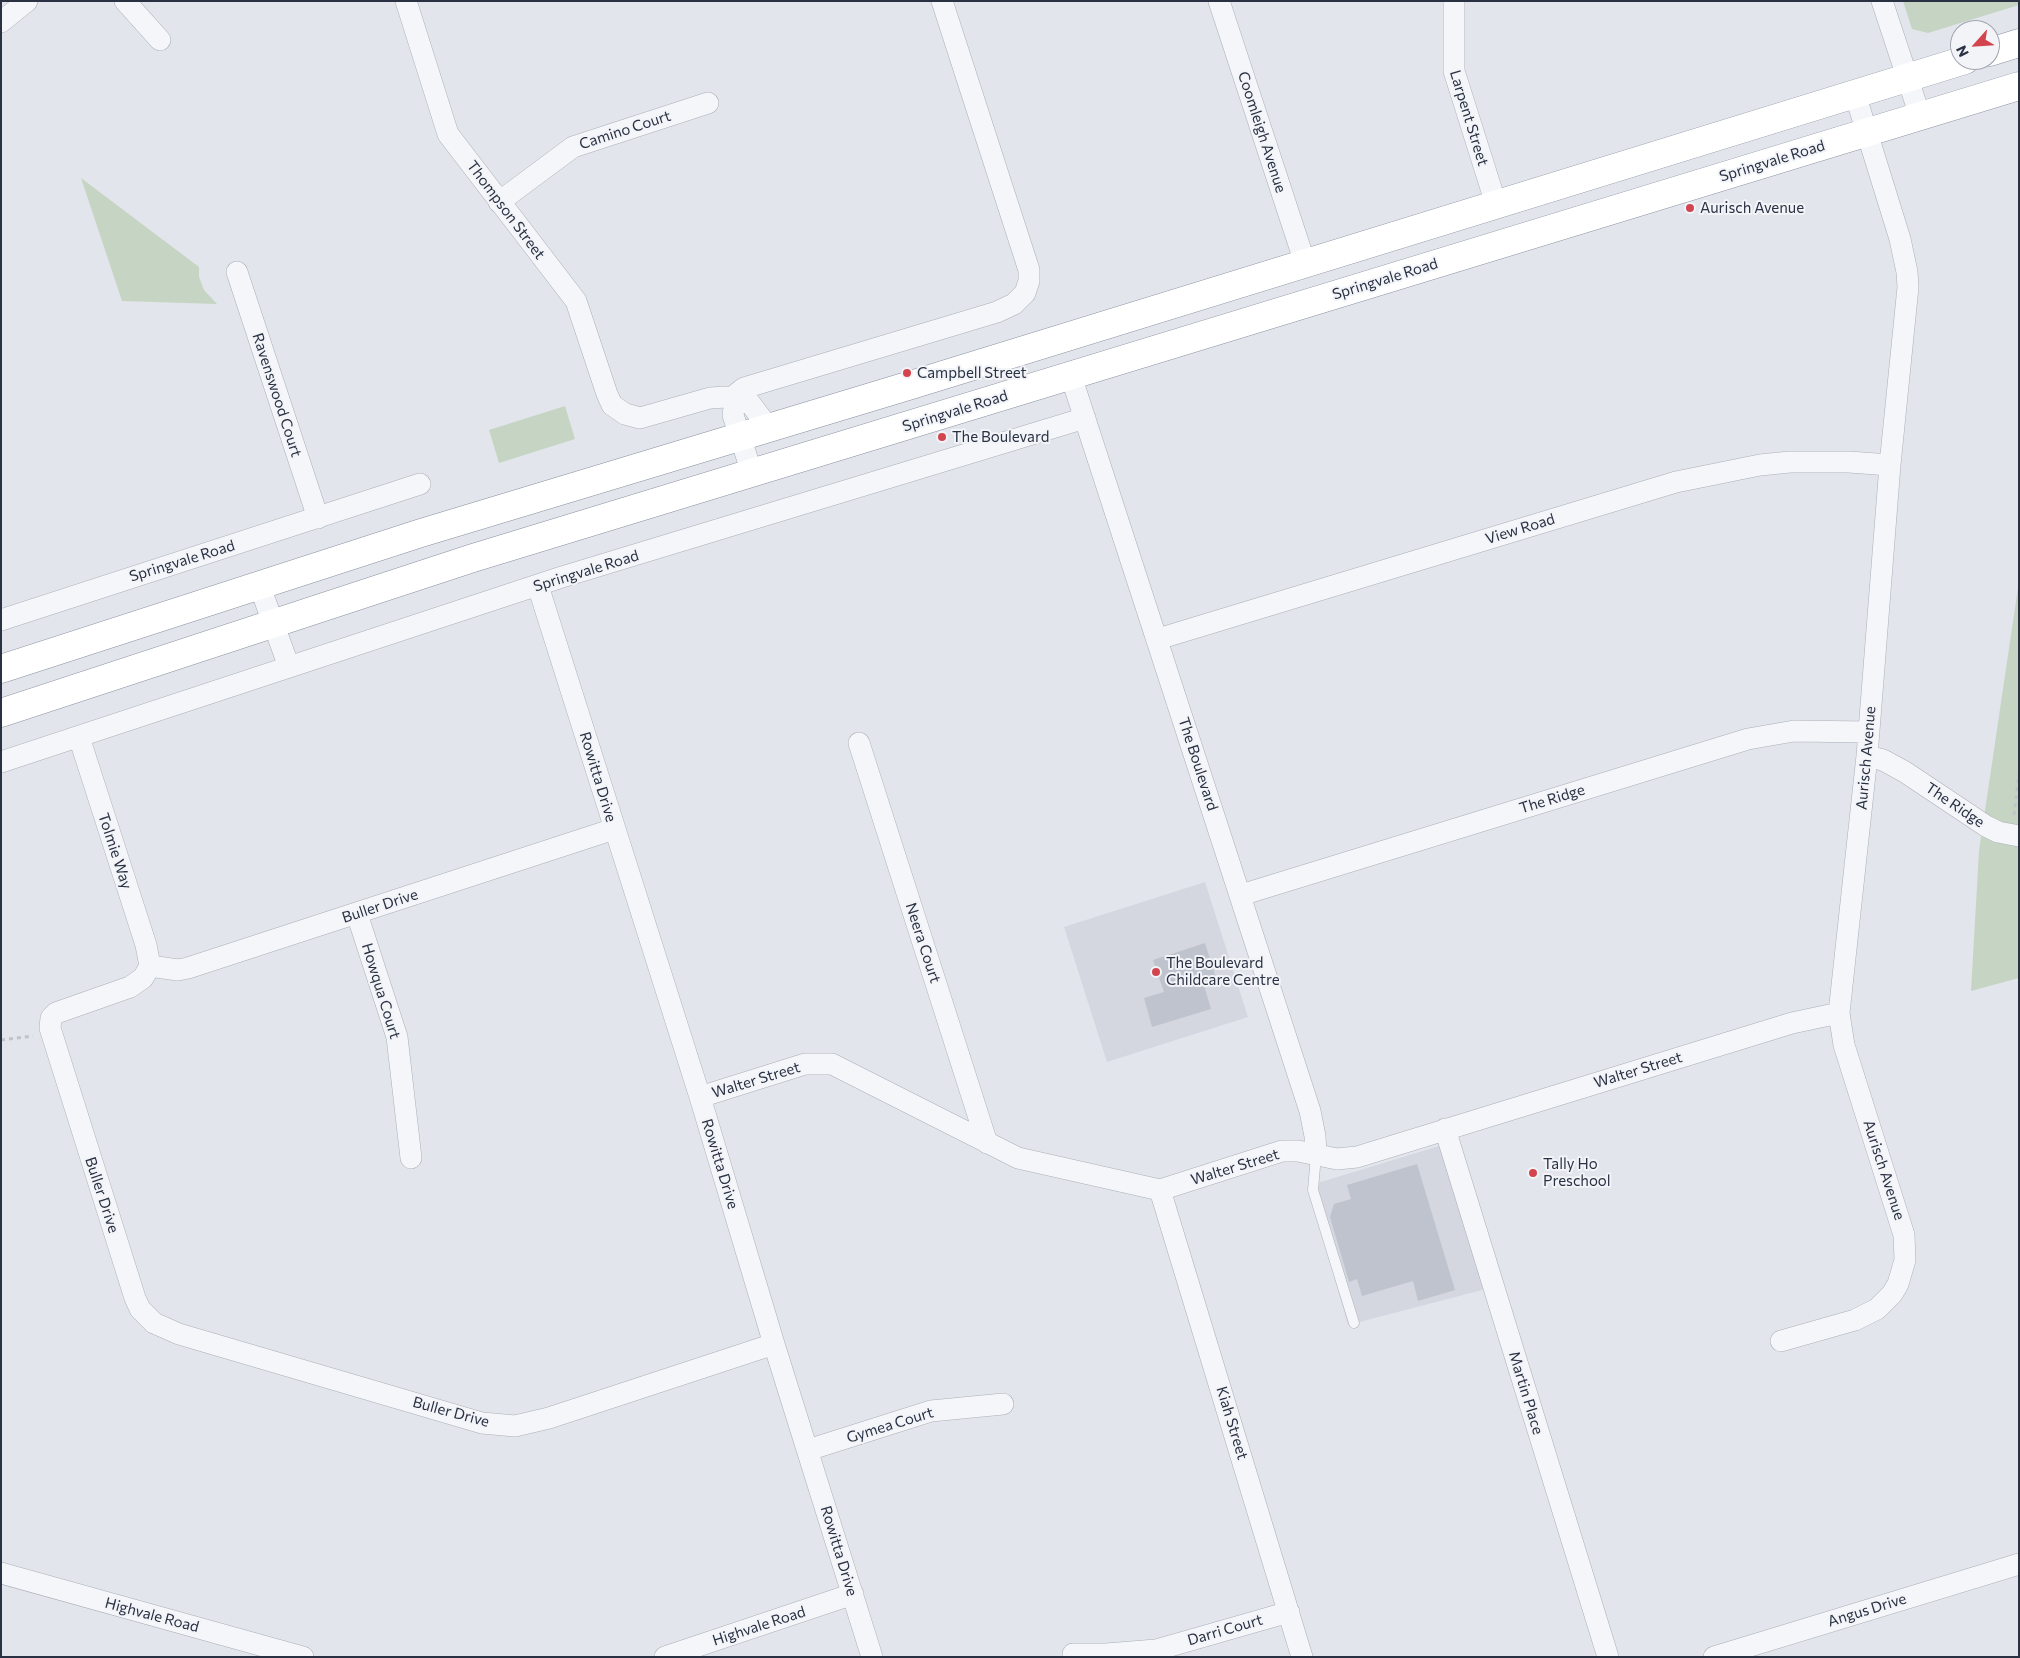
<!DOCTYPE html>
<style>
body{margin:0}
#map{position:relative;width:2020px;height:1658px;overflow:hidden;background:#e2e5eb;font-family:Commissioner,sans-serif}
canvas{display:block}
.frame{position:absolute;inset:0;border:2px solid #293143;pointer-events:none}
.north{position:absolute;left:1950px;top:20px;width:50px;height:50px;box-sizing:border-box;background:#f2f4f8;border:1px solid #a2a6b0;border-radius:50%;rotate:244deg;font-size:14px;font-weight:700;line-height:20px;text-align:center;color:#293143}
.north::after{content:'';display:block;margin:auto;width:18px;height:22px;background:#d2454e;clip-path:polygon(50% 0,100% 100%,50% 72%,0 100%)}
</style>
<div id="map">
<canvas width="2020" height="1658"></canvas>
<div class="frame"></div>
<div class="north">N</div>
</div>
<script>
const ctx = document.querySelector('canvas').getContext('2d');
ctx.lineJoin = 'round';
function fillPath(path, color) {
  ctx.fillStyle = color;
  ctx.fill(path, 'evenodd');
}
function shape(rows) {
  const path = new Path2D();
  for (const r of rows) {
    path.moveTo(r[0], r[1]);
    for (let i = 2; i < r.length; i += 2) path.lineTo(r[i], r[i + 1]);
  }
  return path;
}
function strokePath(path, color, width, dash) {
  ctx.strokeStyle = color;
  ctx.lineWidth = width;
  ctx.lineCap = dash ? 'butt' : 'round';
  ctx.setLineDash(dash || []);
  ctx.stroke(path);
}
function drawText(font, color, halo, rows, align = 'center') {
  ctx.font = font + ' Commissioner,sans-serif';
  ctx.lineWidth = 4;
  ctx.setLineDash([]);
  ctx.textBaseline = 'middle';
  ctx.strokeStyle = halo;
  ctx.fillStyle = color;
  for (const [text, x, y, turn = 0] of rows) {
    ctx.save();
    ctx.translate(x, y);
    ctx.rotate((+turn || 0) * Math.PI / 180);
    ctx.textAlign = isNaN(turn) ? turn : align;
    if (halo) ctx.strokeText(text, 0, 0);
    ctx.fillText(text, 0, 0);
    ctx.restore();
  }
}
fillPath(shape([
 [1205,882,1248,1017,1107,1062,1064,927],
 [1439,1146,1486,1289,1348,1325,1308,1186]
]), '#d4d7e0');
fillPath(shape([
 [1903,1,2019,1,2019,5,1928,33,1912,29],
 [81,178,199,267,199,277,204,290,217,304,122,301],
 [565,406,575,439,499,463,489,430],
 [2019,581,2019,978,1971,991,1979,851]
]), '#c6d5c3');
fillPath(shape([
 [1205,943,1216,978,1203,982,1211,1009,1152,1027,1144,998,1164,992,1153,960],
 [1417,1164,1455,1290,1418,1301,1413,1281,1362,1296,1357,1279,1349,1282,1330,1217,1334,1204,1351,1199,1347,1185]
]), '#bfc3ce');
const service = shape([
 [1316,1155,1313,1190,1354,1323]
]);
const minor = shape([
 [125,1,160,40],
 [406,1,448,134,576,301,607,394,612,405,625,414,640,418,710,398,726,397,735,401,750,403,768,427],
 [1219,1,1305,263],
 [1454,1,1454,71,1496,204],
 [1882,1,1920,116],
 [1,22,27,1],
 [499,202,573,147,708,103],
 [237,272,318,518],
 [1071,376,1310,1111,1315,1136,1316,1155],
 [730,399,744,388,997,312,1014,304,1025,293,1029,281,1029,270,942,1],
 [735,401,733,415,752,473],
 [259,584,289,667],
 [538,586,700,1097,774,1344,872,1657],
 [1,620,420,484],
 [1158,639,1676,482,1760,465,1790,462,1849,462,1890,465],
 [79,737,146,945,150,966,143,978,130,987,56,1013,51,1018,50,1028,135,1298,140,1309,154,1323,179,1334,482,1423,515,1426,549,1418,774,1344],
 [859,743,987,1143],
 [1867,756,1883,760,1905,772,1986,826,1998,832,2019,836],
 [1,762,562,577,1085,418],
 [1241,895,1748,739,1794,731,1868,732],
 [357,914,397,1037,411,1158],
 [150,966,178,970,188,968,614,829],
 [700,1097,805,1064,832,1064,1018,1158,1160,1190,1282,1151,1298,1151,1337,1159,1357,1157,1792,1023,1839,1013],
 [1445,1129,1608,1657],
 [1160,1190,1302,1657],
 [1781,1341,1855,1320,1877,1309,1892,1294,1898,1284,1905,1260,1904,1235,1844,1045,1839,1013,1867,756,1890,465,1908,287,1907,272,1900,239,1855,94],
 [808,1450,931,1411,1003,1404],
 [1,1573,303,1657],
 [1073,1654,1106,1654,1156,1650,1289,1612],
 [665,1657,853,1594],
 [1714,1657,2019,1564]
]);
const trunk = shape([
 [1990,52,2019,43],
 [1,669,421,533,911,385,1965,60],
 [1,713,473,558,2019,86]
]);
strokePath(service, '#aaafb9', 11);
strokePath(minor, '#aaafb9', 22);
strokePath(trunk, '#8991a2', 29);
strokePath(shape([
 [2014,815,2019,773],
 [1,1040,33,1036]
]), '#c0c3ca', 3, [4, 4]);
strokePath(service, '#f5f6f9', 10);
strokePath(minor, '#f5f6f9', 21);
strokePath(trunk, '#fff', 28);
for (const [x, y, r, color] of [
 [1690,208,5,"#d2454e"],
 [907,373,5,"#d2454e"],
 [942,437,5,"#d2454e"],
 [1156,972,5,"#d2454e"],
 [1533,1173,5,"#d2454e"]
]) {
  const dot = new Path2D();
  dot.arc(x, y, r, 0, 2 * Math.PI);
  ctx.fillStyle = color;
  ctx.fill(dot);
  strokePath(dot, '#f2f4f8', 2);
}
drawText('15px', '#293143', '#f2f4f8', [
 ["Larpent Street",1469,118,73],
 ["Camino Court",625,130,-18],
 ["Coomleigh Avenue",1262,132,72],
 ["Springvale Road",1772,161,-17],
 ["Thompson Street",506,210,53],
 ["Springvale Road",1385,279,-17],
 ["Ravenswood Court",277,395,72],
 ["Springvale Road",955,411,-17],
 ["View Road",1520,529,-17],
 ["Springvale Road",182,561,-17],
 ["Springvale Road",586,571,-17],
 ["Aurisch Avenue",1866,758,-85],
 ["The Boulevard",1198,764,72],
 ["Rowitta Drive",598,777,73],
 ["The Ridge",1552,799,-17],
 ["The Ridge",1955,805,34],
 ["Tolmie Way",115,851,72],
 ["Buller Drive",380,906,-18],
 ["Neera Court",923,943,72],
 ["Howqua Court",381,991,73],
 ["Walter Street",1638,1070,-17],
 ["Walter Street",756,1080,-17],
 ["Rowitta Drive",720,1164,73],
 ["Walter Street",1235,1167,-17],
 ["Aurisch Avenue",1884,1170,72],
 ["Buller Drive",102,1195,72],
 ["Martin Place",1526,1393,73],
 ["Buller Drive",451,1412,15],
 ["Kiah Street",1232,1423,73],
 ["Gymea Court",890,1425,-17],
 ["Rowitta Drive",839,1551,73],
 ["Angus Drive",1867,1610,-17],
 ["Highvale Road",152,1615,15],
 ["Highvale Road",759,1626,-18],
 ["Darri Court",1225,1630,-16]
]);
drawText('15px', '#293143', '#f2f4f8', [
 ["Aurisch Avenue",1700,208],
 ["Campbell Street",917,373],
 ["The Boulevard",952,437],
 ["The Boulevard",1166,963],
 ["Childcare Centre",1166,980],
 ["Tally Ho",1543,1164],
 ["Preschool",1543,1181]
], 'left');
</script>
